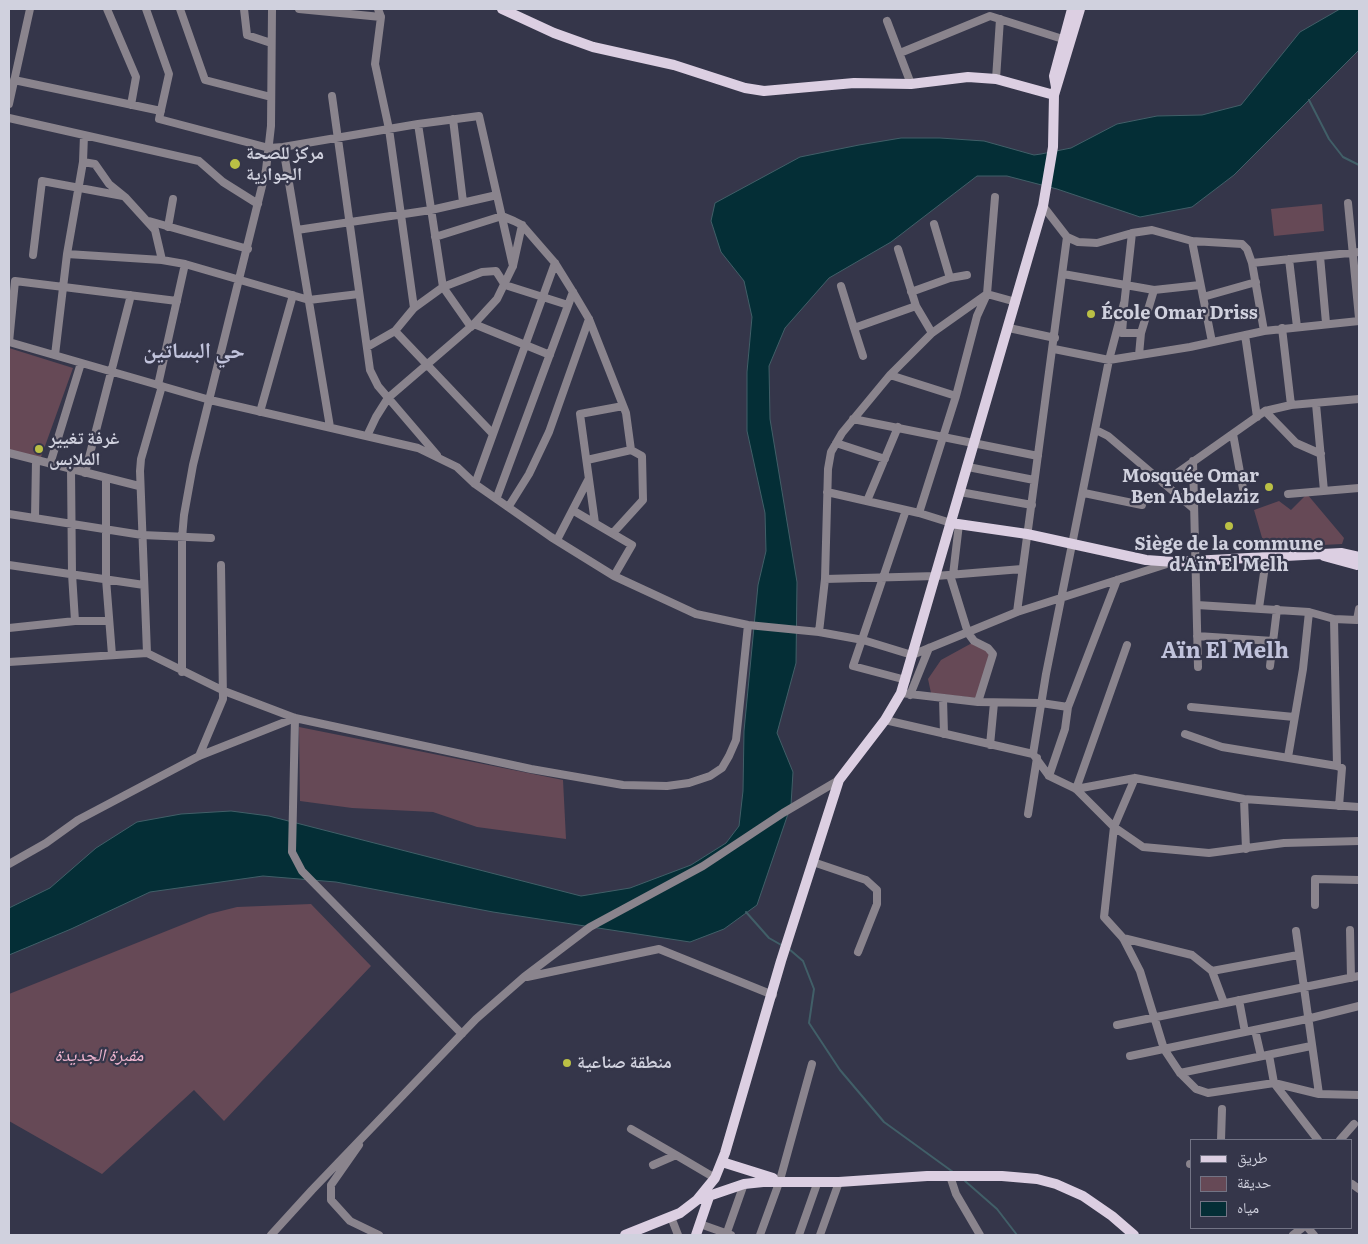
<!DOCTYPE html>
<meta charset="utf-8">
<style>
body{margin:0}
#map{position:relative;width:1368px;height:1244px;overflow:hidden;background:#35364a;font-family:Literata,"Noto Naskh Arabic",serif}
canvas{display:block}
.frame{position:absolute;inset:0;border:10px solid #d0d1de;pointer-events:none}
.legend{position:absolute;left:1190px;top:1139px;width:162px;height:90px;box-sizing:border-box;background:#35364a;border:1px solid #737485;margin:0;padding:6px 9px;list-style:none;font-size:15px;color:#d0d1de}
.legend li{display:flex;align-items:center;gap:10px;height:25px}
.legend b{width:25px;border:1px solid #737485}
</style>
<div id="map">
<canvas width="1368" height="1244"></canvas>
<div class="frame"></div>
<ul class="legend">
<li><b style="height:6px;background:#dccfe2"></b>طريق</li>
<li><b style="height:14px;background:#664956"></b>حديقة</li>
<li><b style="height:14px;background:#042e36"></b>مياه</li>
</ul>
</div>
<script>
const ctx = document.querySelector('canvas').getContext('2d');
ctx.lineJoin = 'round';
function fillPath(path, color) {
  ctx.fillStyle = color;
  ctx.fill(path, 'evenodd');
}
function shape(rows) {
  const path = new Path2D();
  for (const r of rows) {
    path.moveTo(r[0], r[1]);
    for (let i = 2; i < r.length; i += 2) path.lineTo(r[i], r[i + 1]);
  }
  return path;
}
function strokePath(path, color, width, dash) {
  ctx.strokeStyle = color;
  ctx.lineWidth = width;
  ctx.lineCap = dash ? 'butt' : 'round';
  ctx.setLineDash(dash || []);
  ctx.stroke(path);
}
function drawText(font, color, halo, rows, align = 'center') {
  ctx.font = font + ' Literata,"Noto Naskh Arabic",serif';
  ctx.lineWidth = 4.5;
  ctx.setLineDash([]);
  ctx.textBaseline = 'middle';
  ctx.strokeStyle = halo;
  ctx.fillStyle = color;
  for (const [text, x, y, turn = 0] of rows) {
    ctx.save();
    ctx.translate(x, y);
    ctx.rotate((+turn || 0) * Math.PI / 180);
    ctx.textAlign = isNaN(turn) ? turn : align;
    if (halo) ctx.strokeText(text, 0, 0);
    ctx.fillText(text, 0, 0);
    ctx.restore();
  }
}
fillPath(shape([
 [1322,204,1324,231,1274,236,1271,209],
 [9,348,73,368,40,460,9,451],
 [1307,494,1344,538,1342,544,1265,548,1254,510,1279,501,1291,510],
 [972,643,988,651,991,656,976,698,931,693,928,679,941,660],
 [299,727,563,780,566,839,477,827,433,812,352,808,300,801],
 [311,904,371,966,224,1121,194,1090,102,1174,9,1121,9,994,209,914,237,907]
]), '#664956');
const water = shape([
 [1340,9,1359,9,1359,50,1234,175,1192,207,1140,217,1057,189,1007,176,977,176,891,242,829,278,785,328,769,366,770,419,797,582,796,663,777,733,793,772,791,805,757,905,724,929,690,942,493,912,336,882,263,876,150,892,71,929,9,955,9,908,50,888,96,848,137,822,181,814,231,811,269,816,581,896,630,888,691,865,726,843,739,826,743,791,744,731,758,585,766,551,765,513,747,431,747,372,752,317,744,281,721,252,711,221,715,203,800,157,859,145,901,138,940,138,984,141,1034,155,1041,154,1071,148,1117,124,1157,116,1202,115,1241,105,1300,32,1340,9]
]);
fillPath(water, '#042e36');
strokePath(water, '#415f68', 1);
strokePath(shape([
 [1309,100,1329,139,1343,157,1359,165],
 [746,912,769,938,783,946],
 [789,949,803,961,814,989,809,1023,840,1070,884,1122,953,1172],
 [965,1181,997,1209,1017,1235]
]), '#415f68', 2);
strokePath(shape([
 [107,9,136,77,131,105],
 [146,9,169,74,159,119,269,148,283,147,418,124,479,116,513,266],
 [180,9,205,80,271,97],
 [244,9,247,35,271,43],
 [299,9,381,17],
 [378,9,381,17,375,64,389,129,414,308],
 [887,21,911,84],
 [900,53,990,16,1069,41],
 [996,79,1000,19],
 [14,80,161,111],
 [332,96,370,370,378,386,437,455],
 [9,104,30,9],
 [9,118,199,161,223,182,258,204],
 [453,119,463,202],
 [418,124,443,287,471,327],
 [283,147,330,427],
 [83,162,84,135],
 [1348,203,1359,318],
 [1043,206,1067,237,1078,242,1097,243,1132,233,1152,230,1192,241,1242,244,1247,249,1252,263,1264,331],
 [149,221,248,249],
 [934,224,950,278],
 [168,227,173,199],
 [297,230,431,210,497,195],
 [435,237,502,216,514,221,522,225,555,263,573,292,589,319,626,413,631,450,642,456,643,500,613,533],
 [1192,241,1212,342],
 [898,249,916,306,932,333],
 [67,254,162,260,185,264,309,300,359,294],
 [33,255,42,181,123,196],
 [1320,256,1326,323],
 [1289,259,1297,327],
 [1252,263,1359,252],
 [1063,274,1154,290,1200,285],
 [841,286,854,328],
 [911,292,950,278,967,275],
 [1203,297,1256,282],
 [1124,306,1132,233],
 [1123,320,1122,333,1141,333,1139,355],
 [474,324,550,355],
 [1009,328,1055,338],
 [1282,328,1291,405],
 [395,331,492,433],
 [1141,333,1154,290],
 [1245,335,1257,417],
 [9,342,210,400,418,448,457,467,475,484,551,537,614,576,696,614,748,625,819,632,863,640,912,655,1017,612,1170,563],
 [9,342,15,281,177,301],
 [367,347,395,331,414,308,443,287,482,272,496,271,505,285,568,305],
 [1054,349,1109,360,1190,347,1264,331,1359,321],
 [55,355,67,254,83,162,95,164,109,184,125,197,155,230,162,260],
 [863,356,854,328,916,306],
 [890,375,956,396],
 [158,385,185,264],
 [1316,404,1324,491],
 [1265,411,1296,443,1321,454],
 [260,412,293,295],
 [853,419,1038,456],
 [1096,430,1108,436,1194,509],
 [1233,434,1244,494],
 [367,436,376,417,388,398,474,324,497,299,513,266,522,225],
 [836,443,885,459],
 [9,453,139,486],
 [587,460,631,450],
 [1193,461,1198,667],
 [50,464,81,363],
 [968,467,1034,480],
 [71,469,72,574,75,621],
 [85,473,131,295],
 [106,478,106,579,112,655],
 [1163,483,1265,411,1291,405,1359,399],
 [475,484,555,263],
 [827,492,919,513,951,523],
 [960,492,1032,505],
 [1084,493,1142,505],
 [1288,494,1359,488],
 [497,497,573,292],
 [867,501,898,427],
 [509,506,529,474,549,432,589,319],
 [574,511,632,545,614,576],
 [919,513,956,396,977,316,987,294,995,197],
 [9,514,142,535,211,538],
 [35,518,36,460],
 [595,523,580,414,623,406],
 [557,540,588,480],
 [9,565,144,585],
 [950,575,968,633,974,641,988,648,993,654,978,702],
 [953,575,959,524],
 [825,579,936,576,1022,569],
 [1197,605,1309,612,1334,619,1357,620,1359,609],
 [1259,608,1265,566,1263,556],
 [1017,612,1067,237],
 [9,628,75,621,109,621],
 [819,632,825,579,828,469,831,452,842,433,890,375,932,333,987,294,1016,302],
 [1197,636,1273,641],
 [147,653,140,471,141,459,162,386],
 [9,662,147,653,224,691,295,718,531,769,623,785,667,786,689,783,710,776,722,768,729,756,736,740,748,625],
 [1270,666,1277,609],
 [182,672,182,538,184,515,193,465,266,170,271,126,272,9],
 [906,680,853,666,906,510],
 [901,693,978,702,1041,703,1068,707],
 [910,695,929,648],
 [943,698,944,734],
 [1191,707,1294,717],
 [885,720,1033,754,1046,674,1109,360,1124,303],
 [1185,734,1222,747,1337,766,1334,619],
 [990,745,994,703],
 [1033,754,1049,776,1076,789,1114,827,1143,847,1209,853,1284,843,1359,841],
 [199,756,223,699,221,565],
 [1288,757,1303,669,1309,612],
 [1337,766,1342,768,1339,806],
 [1049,776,1065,729,1068,707,1117,580],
 [1135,778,1114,827,1104,917,1123,938,1140,971,1164,1049,1180,1073,1196,1089,1208,1093,1274,1083,1319,1094,1359,1095],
 [1076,789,1135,778,1244,799,1359,807],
 [1076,789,1127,645],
 [1244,799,1246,849],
 [1028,814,1037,758],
 [813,862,866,880,877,890,877,904,858,952],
 [9,864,46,843,78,820,199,756,295,718,292,852,302,871,462,1034],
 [1315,905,1315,879,1359,880],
 [1350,930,1351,978],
 [1296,931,1319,1094],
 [1123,938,1192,955,1212,971,1224,1003],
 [1212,971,1298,955],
 [527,977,659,949,773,995],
 [1239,1000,1245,1032],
 [1117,1025,1359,976],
 [1255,1030,1261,1056],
 [1269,1055,1274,1083,1318,1140],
 [1130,1056,1307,1019,1359,1006],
 [1180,1073,1311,1046],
 [631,1129,676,1155],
 [1221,1140,1222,1109],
 [1340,1140,1354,1124],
 [359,1145,331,1185,331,1200,350,1221,379,1235],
 [1190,1164,1192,1164],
 [653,1165,676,1155,715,1178],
 [950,1176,956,1194,980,1235],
 [1352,1184,1359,1189],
 [671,1217,678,1235],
 [700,1224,731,1235],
 [1308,1228,1314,1235],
 [271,1235,312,1190,476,1019,524,977,590,927,703,866,783,813,839,780],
 [726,1235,744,1184],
 [760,1235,780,1180,812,1064],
 [799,1235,818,1181],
 [820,1235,839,1182],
 [1293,1235,1302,1228]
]), '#8a848d', 8);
strokePath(shape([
 [502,9,554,33,593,47,674,65,745,88,764,91,854,83,911,84,968,77,996,79,1054,95],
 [1056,87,1054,76,1072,9],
 [951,523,1027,534,1146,560,1174,562,1341,553,1359,557],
 [1324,556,1357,565],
 [722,1162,773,1178],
 [700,1199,744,1184,763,1182,839,1182,927,1176,1002,1176,1037,1179,1056,1184,1083,1196,1112,1216,1134,1235],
 [625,1235,680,1213,697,1200,715,1178,725,1153,781,961,839,780,885,720,901,693,1043,206,1053,147,1054,95,1080,9],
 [696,1235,710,1194]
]), '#dccfe2', 10);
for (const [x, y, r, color] of [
 [235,164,6,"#bbc045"],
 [1091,314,5,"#bbc045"],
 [39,449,5,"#bbc045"],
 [1269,487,5,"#bbc045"],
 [1229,526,5,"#bbc045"],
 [567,1063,5,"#bbc045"]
]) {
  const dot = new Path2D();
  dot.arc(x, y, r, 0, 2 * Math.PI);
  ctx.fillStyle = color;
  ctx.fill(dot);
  strokePath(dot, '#35364a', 2);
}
drawText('bold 18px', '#d0d1de', '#35364a', [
 ["مركز للصحة",246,154],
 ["الجوارية",246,175],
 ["École Omar Driss",1101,314],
 ["غرفة تغيير",49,439],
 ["الملابس",49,460],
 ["Mosquée Omar",1259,477,"right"],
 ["Ben Abdelaziz",1259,498,"right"],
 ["Siège de la commune",1229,545,"center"],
 ["d'Aïn El Melh",1229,566,"center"],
 ["منطقة صناعية",577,1063]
], 'left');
drawText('italic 18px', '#f1b6d0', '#35364a', [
 ["مقبرة الجديدة",99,1056]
]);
drawText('bold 22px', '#c1c3dc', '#35364a', [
 ["حي البساتين",194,352],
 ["Aïn El Melh",1225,652]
]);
</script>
